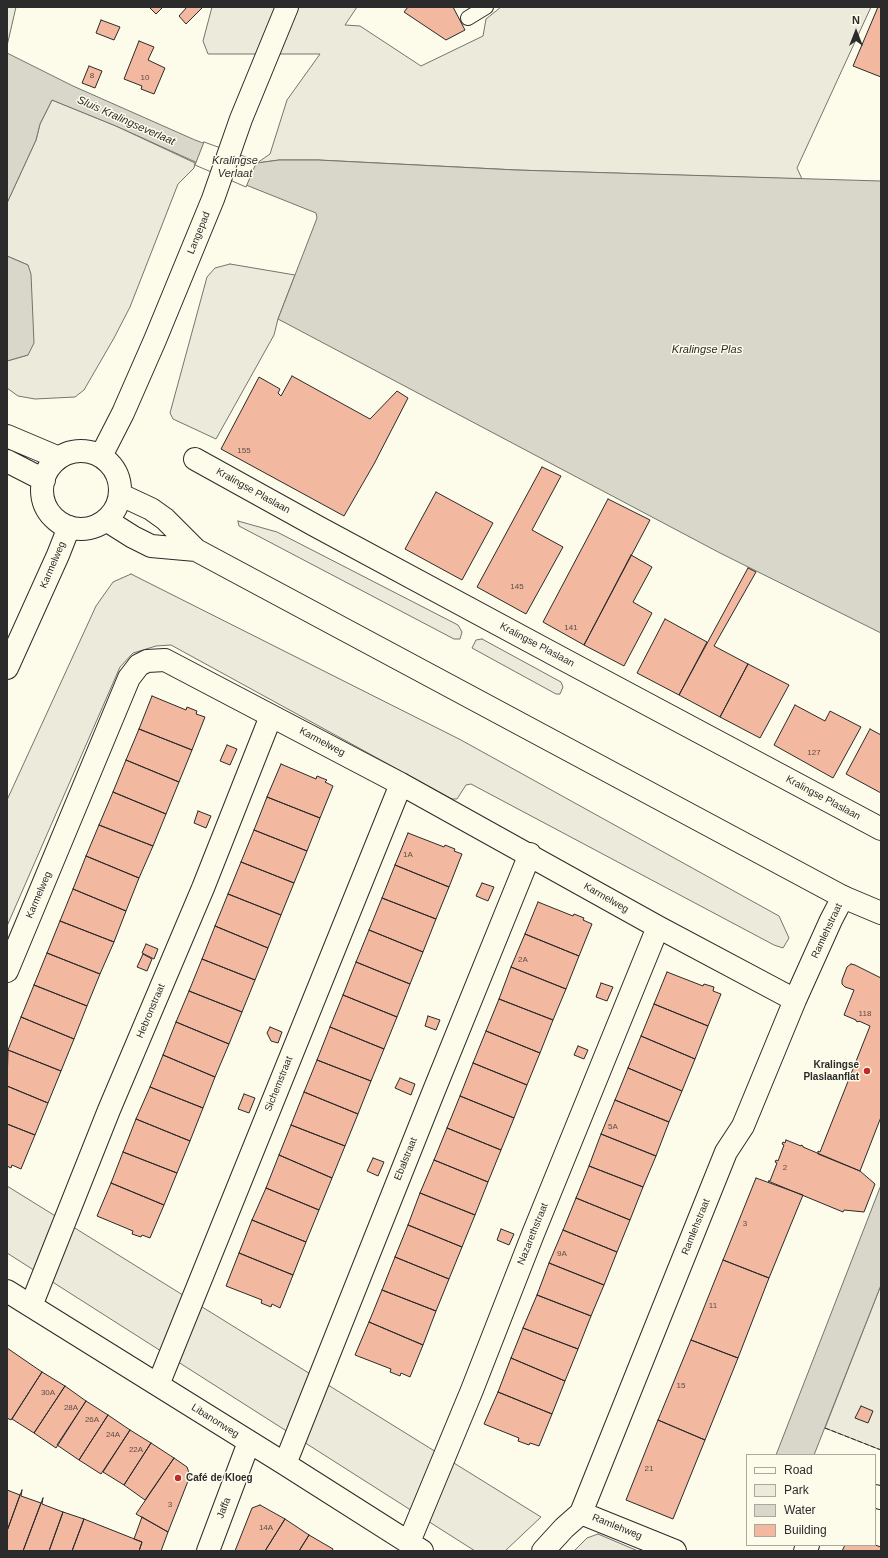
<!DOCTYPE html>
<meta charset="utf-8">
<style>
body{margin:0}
#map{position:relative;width:888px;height:1558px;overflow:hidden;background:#fdfbea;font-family:Helvetica,sans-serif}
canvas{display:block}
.frame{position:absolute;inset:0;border:8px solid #2b2b2b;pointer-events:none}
.legend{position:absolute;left:746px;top:1454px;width:130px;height:92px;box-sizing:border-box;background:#fdfbea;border:1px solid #a9a89e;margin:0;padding:5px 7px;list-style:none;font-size:12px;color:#2b2b2b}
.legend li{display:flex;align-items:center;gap:8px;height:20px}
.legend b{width:20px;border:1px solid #a9a89e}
.north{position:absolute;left:836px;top:12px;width:40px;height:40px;-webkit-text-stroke:3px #fdfbea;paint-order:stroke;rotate:0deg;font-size:11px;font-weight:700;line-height:16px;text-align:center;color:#2b2b2b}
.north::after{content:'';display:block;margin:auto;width:14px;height:18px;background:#2b2b2b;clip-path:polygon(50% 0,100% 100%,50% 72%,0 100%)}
</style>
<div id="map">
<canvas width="888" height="1558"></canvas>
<div class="frame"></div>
<ul class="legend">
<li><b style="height:5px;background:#fdfbea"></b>Road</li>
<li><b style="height:11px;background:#ecebdb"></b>Park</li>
<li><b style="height:11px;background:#d8d7c9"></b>Water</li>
<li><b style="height:11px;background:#f2b8a0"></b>Building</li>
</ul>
<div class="north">N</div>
</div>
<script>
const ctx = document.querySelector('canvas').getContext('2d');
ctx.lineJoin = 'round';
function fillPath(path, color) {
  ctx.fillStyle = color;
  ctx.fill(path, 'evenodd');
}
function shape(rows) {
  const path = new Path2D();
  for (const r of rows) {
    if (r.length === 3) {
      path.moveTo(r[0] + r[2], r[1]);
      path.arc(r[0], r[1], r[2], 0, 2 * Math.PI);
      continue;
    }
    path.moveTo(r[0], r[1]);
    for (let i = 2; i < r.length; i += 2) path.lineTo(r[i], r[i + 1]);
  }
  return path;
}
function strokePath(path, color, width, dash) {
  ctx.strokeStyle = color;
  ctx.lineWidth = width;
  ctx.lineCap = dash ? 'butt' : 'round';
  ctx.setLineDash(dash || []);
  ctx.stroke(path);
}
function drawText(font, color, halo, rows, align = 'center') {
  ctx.font = font + ' Helvetica,sans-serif';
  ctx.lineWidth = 3;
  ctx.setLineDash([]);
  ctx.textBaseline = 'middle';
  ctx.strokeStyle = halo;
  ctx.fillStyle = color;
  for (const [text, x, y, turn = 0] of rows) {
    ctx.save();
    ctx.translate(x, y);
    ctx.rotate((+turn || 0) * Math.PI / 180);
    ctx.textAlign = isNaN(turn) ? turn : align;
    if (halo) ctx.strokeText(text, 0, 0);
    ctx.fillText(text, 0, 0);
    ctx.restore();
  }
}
const green = shape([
 [7,7,16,7,7,46,7,7],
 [212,7,357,7,345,25,360,26,421,66,483,36,486,19,501,7,871,7,797,168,802,179,516,170,318,160,279,160,257,163,270,154,287,100,320,54,208,54,203,41,212,7],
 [52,100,116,126,195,163,194,168,178,184,130,307,114,338,84,390,75,397,35,399,18,396,7,388,7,361,28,355,28,265,7,256,7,203,36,140,40,124,52,100],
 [230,264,295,275,278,319,274,335,216,439,173,419,170,413,207,277,215,268,230,264],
 [238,521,277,532,458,625,462,632,460,639,454,639,239,526,238,521],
 [131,574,461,740,779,916,789,938,783,948,774,945,471,784,466,785,457,799,452,799,171,645,156,646,133,653,120,667,7,926,7,800,96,606,113,582,131,574],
 [482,639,561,682,563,687,560,694,556,694,472,648,476,640,482,639],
 [7,1186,541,1517,505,1551,475,1551,7,1253,7,1186],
 [881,1285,881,1450,825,1428,881,1285],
 [598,1534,638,1551,574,1551,587,1538,598,1534]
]);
fillPath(green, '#ecebdb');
strokePath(green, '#74746e', 1);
const water = shape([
 [7,53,73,86,195,140,257,163,279,160,318,160,516,170,881,181,881,633,720,553,278,319,317,218,316,213,246,185,116,126,52,100,40,124,36,140,7,203,7,53],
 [7,256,28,265,31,274,34,343,28,355,7,361,7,256],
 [881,1185,881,1285,814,1455,776,1455,881,1185]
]);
fillPath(water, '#d8d7c9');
strokePath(water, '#74746e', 1);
const pier = shape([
 [204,142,257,161,246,187,195,165,204,142]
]);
fillPath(pier, '#fdfbea');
strokePath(pier, '#74746e', 1);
const building = shape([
 [149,7,163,7,156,14,149,7],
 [187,7,203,7,186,24,179,16,187,7],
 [408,7,453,7,465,30,446,40,404,12,408,7],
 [878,7,881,7,881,77,853,66,878,7],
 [101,20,120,27,114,40,96,33,101,20],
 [139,41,154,47,148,60,165,68,154,94,141,89,142,86,124,79,139,41],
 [89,66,102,71,95,88,82,83,89,66],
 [292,376,370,419,397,391,408,398,374,464,344,516,221,449,259,377,280,389,278,393,281,396,292,376],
 [542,467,561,476,532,530,563,547,526,614,477,587,542,467],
 [436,492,493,523,462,580,405,549,436,492],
 [608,499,650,520,584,645,543,622,608,499],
 [631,555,652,567,633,602,652,613,624,666,584,645,631,555],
 [748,568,756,572,714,646,748,664,720,717,679,695,748,568],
 [665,619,707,642,679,695,637,673,665,619],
 [748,664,789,685,760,738,720,717,748,664],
 [152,696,186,710,187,707,197,711,196,714,205,717,192,750,139,729,152,696],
 [795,705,825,721,830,711,861,727,833,778,774,745,795,705],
 [139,729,192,750,179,782,126,760,139,729],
 [870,729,881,735,881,793,846,774,870,729],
 [227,745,237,749,230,765,220,761,227,745],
 [126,760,179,782,166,814,113,792,126,760],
 [281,764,316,779,317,776,327,780,325,782,333,786,320,818,267,797,281,764],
 [113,792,166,814,153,846,99,825,113,792],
 [267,797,320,818,307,851,254,830,267,797],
 [198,811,211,816,206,828,194,823,198,811],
 [99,825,153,846,139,878,86,856,99,825],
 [254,830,307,851,294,883,241,862,254,830],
 [408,833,444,847,445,845,455,849,454,851,462,854,449,887,395,865,408,833],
 [86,856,139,878,126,911,73,889,86,856],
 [241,862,294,883,281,915,228,894,241,862],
 [395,865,449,887,436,919,382,898,395,865],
 [482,883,494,887,488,901,476,896,482,883],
 [73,889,126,911,114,942,60,921,73,889],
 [228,894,281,915,268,948,215,926,228,894],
 [382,898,436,919,423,952,369,930,382,898],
 [538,902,573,916,574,914,584,918,583,920,592,924,579,956,525,934,538,902],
 [60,921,114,942,100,974,47,953,60,921],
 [215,926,268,948,255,980,202,959,215,926],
 [369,930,423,952,410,984,356,962,369,930],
 [525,934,579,956,566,989,511,967,525,934],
 [146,944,158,949,154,959,142,953,146,944],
 [47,953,100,974,87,1006,34,985,47,953],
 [143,954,152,959,147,971,137,967,143,954],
 [202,959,255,980,242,1012,189,991,202,959],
 [356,962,410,984,397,1017,343,995,356,962],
 [851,964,855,965,881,978,881,1117,860,1171,818,1154,818,1151,820,1152,870,1026,859,1021,858,1022,856,1021,856,1020,844,1015,854,990,845,987,842,984,842,980,847,967,851,964],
 [511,967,566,989,553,1020,499,999,511,967],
 [667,972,703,986,704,984,714,987,713,991,721,994,708,1026,654,1004,667,972],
 [601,983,613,987,607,1001,596,997,601,983],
 [34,985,87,1006,74,1039,21,1017,34,985],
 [189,991,242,1012,229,1044,176,1022,189,991],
 [343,995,397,1017,384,1049,330,1027,343,995],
 [499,999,553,1020,540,1053,486,1031,499,999],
 [654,1004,708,1026,695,1059,641,1036,654,1004],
 [428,1016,440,1020,436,1030,425,1026,428,1016],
 [21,1017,74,1039,61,1071,8,1050,21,1017],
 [176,1022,229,1044,215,1077,163,1055,176,1022],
 [270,1027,282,1032,278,1043,271,1041,267,1033,270,1027],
 [330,1027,384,1049,371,1081,317,1060,330,1027],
 [486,1031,540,1053,527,1085,473,1063,486,1031],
 [641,1036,695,1059,682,1091,628,1068,641,1036],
 [578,1046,588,1050,584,1059,574,1055,578,1046],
 [8,1050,61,1071,48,1103,7,1086,8,1050],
 [163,1055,215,1077,203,1108,150,1087,163,1055],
 [317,1060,371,1081,358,1114,304,1092,317,1060],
 [473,1063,527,1085,514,1118,460,1096,473,1063],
 [628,1068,682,1091,669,1122,615,1100,628,1068],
 [400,1078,415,1084,411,1095,395,1088,400,1078],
 [7,1086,48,1103,35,1135,7,1124,7,1086],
 [150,1087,203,1108,190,1141,136,1119,150,1087],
 [304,1092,358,1114,345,1146,291,1125,304,1092],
 [244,1094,255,1098,249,1113,238,1109,244,1094],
 [460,1096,514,1118,501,1150,447,1128,460,1096],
 [615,1100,669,1122,656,1156,601,1134,615,1100],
 [136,1119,190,1141,177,1173,123,1152,136,1119],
 [7,1124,35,1135,21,1169,12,1165,11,1168,7,1166,7,1124],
 [291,1125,345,1146,332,1178,279,1155,291,1125],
 [447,1128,501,1150,488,1182,434,1160,447,1128],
 [601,1134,656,1156,643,1187,589,1166,601,1134],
 [786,1140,801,1146,801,1145,803,1146,803,1147,860,1171,875,1184,864,1212,844,1210,843,1212,768,1181,770,1181,777,1163,775,1162,776,1160,778,1161,784,1145,782,1144,783,1142,785,1143,786,1140],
 [123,1152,177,1173,164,1205,111,1183,123,1152],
 [279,1155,332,1178,319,1210,266,1188,279,1155],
 [373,1158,384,1162,378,1176,367,1171,373,1158],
 [434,1160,488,1182,475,1215,420,1193,434,1160],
 [589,1166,643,1187,630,1220,576,1198,589,1166],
 [756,1178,803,1195,769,1278,723,1260,756,1178],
 [111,1183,164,1205,150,1238,142,1235,141,1237,132,1234,133,1231,97,1216,111,1183],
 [266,1188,319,1210,306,1242,252,1220,266,1188],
 [420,1193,475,1215,462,1247,408,1225,420,1193],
 [576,1198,630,1220,617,1252,563,1230,576,1198],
 [252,1220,306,1242,293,1275,239,1253,252,1220],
 [408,1225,462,1247,449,1279,395,1257,408,1225],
 [501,1229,514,1234,509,1245,497,1240,501,1229],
 [563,1230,617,1252,604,1285,549,1263,563,1230],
 [239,1253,293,1275,280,1308,272,1304,271,1307,261,1303,262,1300,226,1286,239,1253],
 [395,1257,449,1279,436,1311,382,1290,395,1257],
 [723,1260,769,1278,738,1358,691,1340,723,1260],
 [549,1263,604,1285,591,1316,537,1295,549,1263],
 [382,1290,436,1311,423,1345,369,1322,382,1290],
 [537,1295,591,1316,578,1349,523,1328,537,1295],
 [369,1322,423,1345,410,1377,401,1373,400,1376,390,1372,391,1369,355,1355,369,1322],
 [523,1328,578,1349,565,1381,511,1358,523,1328],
 [691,1340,738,1358,705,1440,658,1420,691,1340],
 [7,1348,42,1372,11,1420,7,1418,7,1348],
 [511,1358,565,1381,552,1414,498,1392,511,1358],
 [42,1372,65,1386,34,1433,12,1419,42,1372],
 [65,1386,86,1401,56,1448,34,1433,65,1386],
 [498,1392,552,1414,539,1446,530,1443,529,1445,518,1441,519,1438,484,1424,498,1392],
 [86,1401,108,1415,79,1460,57,1445,86,1401],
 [861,1406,873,1411,868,1423,855,1418,861,1406],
 [108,1415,130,1430,101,1474,79,1460,108,1415],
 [658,1420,705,1440,673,1519,626,1500,658,1420],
 [130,1430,151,1443,124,1485,103,1472,130,1430],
 [151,1443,174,1458,145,1500,124,1485,151,1443],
 [174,1458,187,1467,190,1476,168,1532,136,1514,174,1458],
 [7,1490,20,1495,7,1531,7,1490],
 [22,1490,21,1496,41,1503,23,1551,7,1551,7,1531,22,1490],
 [43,1498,42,1504,63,1512,49,1551,23,1551,43,1498],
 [260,1505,285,1519,265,1551,235,1551,252,1508,260,1505],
 [63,1512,84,1519,72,1551,49,1551,63,1512],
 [142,1517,168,1532,161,1551,139,1551,142,1542,134,1539,142,1517],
 [84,1519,142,1542,139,1551,72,1551,84,1519],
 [285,1519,309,1535,299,1551,265,1551,285,1519],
 [309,1535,333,1549,332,1551,299,1551,309,1535],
 [845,1545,875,1545,881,1547,881,1551,842,1551,845,1545]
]);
fillPath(building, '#f2b8a0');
strokePath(building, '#2b2b2b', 1);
const lane = shape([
 [468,18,486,7]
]);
const street = shape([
 [101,456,123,413,155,340,213,199,241,119,287,7],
 [195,459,316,526,561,658,881,829],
 [7,668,58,555,69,527],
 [7,971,129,678,139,665,147,661,165,660,401,784,658,927,795,1000],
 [7,1291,285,1464,422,1551],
 [31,1306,109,1110,203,888,271,716],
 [158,1385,401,784],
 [285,1464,433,1093,530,854],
 [875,1496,881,1498],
 [581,1513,675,1551],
 [409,1542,472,1390,533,1234,658,927],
 [208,1551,249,1442],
 [543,1551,564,1528,581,1513,726,1152,743,1126,795,1000,831,920,843,897],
 [805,1551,808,1545]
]);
const secondary = shape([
 [7,436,59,458],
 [81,490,39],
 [7,461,44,480],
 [121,495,151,509,165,519,196,550,843,897,881,913],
 [106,520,133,537,151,546,196,550]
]);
strokePath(lane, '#2b2b2b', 16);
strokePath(street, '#2b2b2b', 24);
strokePath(secondary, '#2b2b2b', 24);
strokePath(lane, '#fdfbea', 14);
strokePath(street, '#fdfbea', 22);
strokePath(secondary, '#fdfbea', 22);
strokePath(shape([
 [825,1428,881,1450]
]), '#2b2b2b', 1, [5, 2]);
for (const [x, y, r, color] of [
 [867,1071,4,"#c62828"],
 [178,1478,4,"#c62828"]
]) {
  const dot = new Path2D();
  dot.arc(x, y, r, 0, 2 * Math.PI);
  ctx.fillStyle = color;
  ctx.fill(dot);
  strokePath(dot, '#fdfbea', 1.5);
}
drawText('8px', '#5d4e48', null, [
 ["8",92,76],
 ["10",145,78],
 ["155",244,451],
 ["145",517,587],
 ["141",571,628],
 ["127",814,753],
 ["1A",408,855],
 ["2A",523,960],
 ["118",865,1014],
 ["5A",613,1127],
 ["2",785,1168],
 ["3",745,1224],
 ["9A",562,1254],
 ["11",713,1306],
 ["15",681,1386],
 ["30A",48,1393],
 ["28A",71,1408],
 ["26A",92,1420],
 ["24A",113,1435],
 ["22A",136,1450],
 ["21",649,1469],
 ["3",170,1505],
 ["14A",266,1528]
]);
drawText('10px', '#2b2b2b', '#fdfbea', [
 ["Langepad",199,233,-68],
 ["Kralingse Plaslaan",253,491,29],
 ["Karmelweg",53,565,-67],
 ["Kralingse Plaslaan",537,645,28],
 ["Karmelweg",322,742,28],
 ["Kralingse Plaslaan",823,798,28],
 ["Karmelweg",39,895,-67],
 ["Karmelweg",606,898,30],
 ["Ramlehstraat",827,931,-65],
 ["Hebronstraat",151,1011,-67],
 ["Sichemstraat",279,1084,-68],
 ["Ebalstraat",406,1159,-68],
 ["Ramlehstraat",696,1227,-68],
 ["Nazarethstraat",533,1234,-68],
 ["Libanonweg",215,1421,32],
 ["Jaffa",224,1508,-69],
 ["Ramlehweg",617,1527,22]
]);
drawText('bold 10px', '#2b2b2b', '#fdfbea', [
 ["Kralingse",859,1065],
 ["Plaslaanflat",859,1077],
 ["Café de Kloeg",186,1478,"left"]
], 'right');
drawText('italic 11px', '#2b2b2b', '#fdfbea', [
 ["Sluis Kralingseverlaat",126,121,24],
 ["Kralingse",235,161],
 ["Verlaat",235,174],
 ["Kralingse Plas",707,350]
]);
</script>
